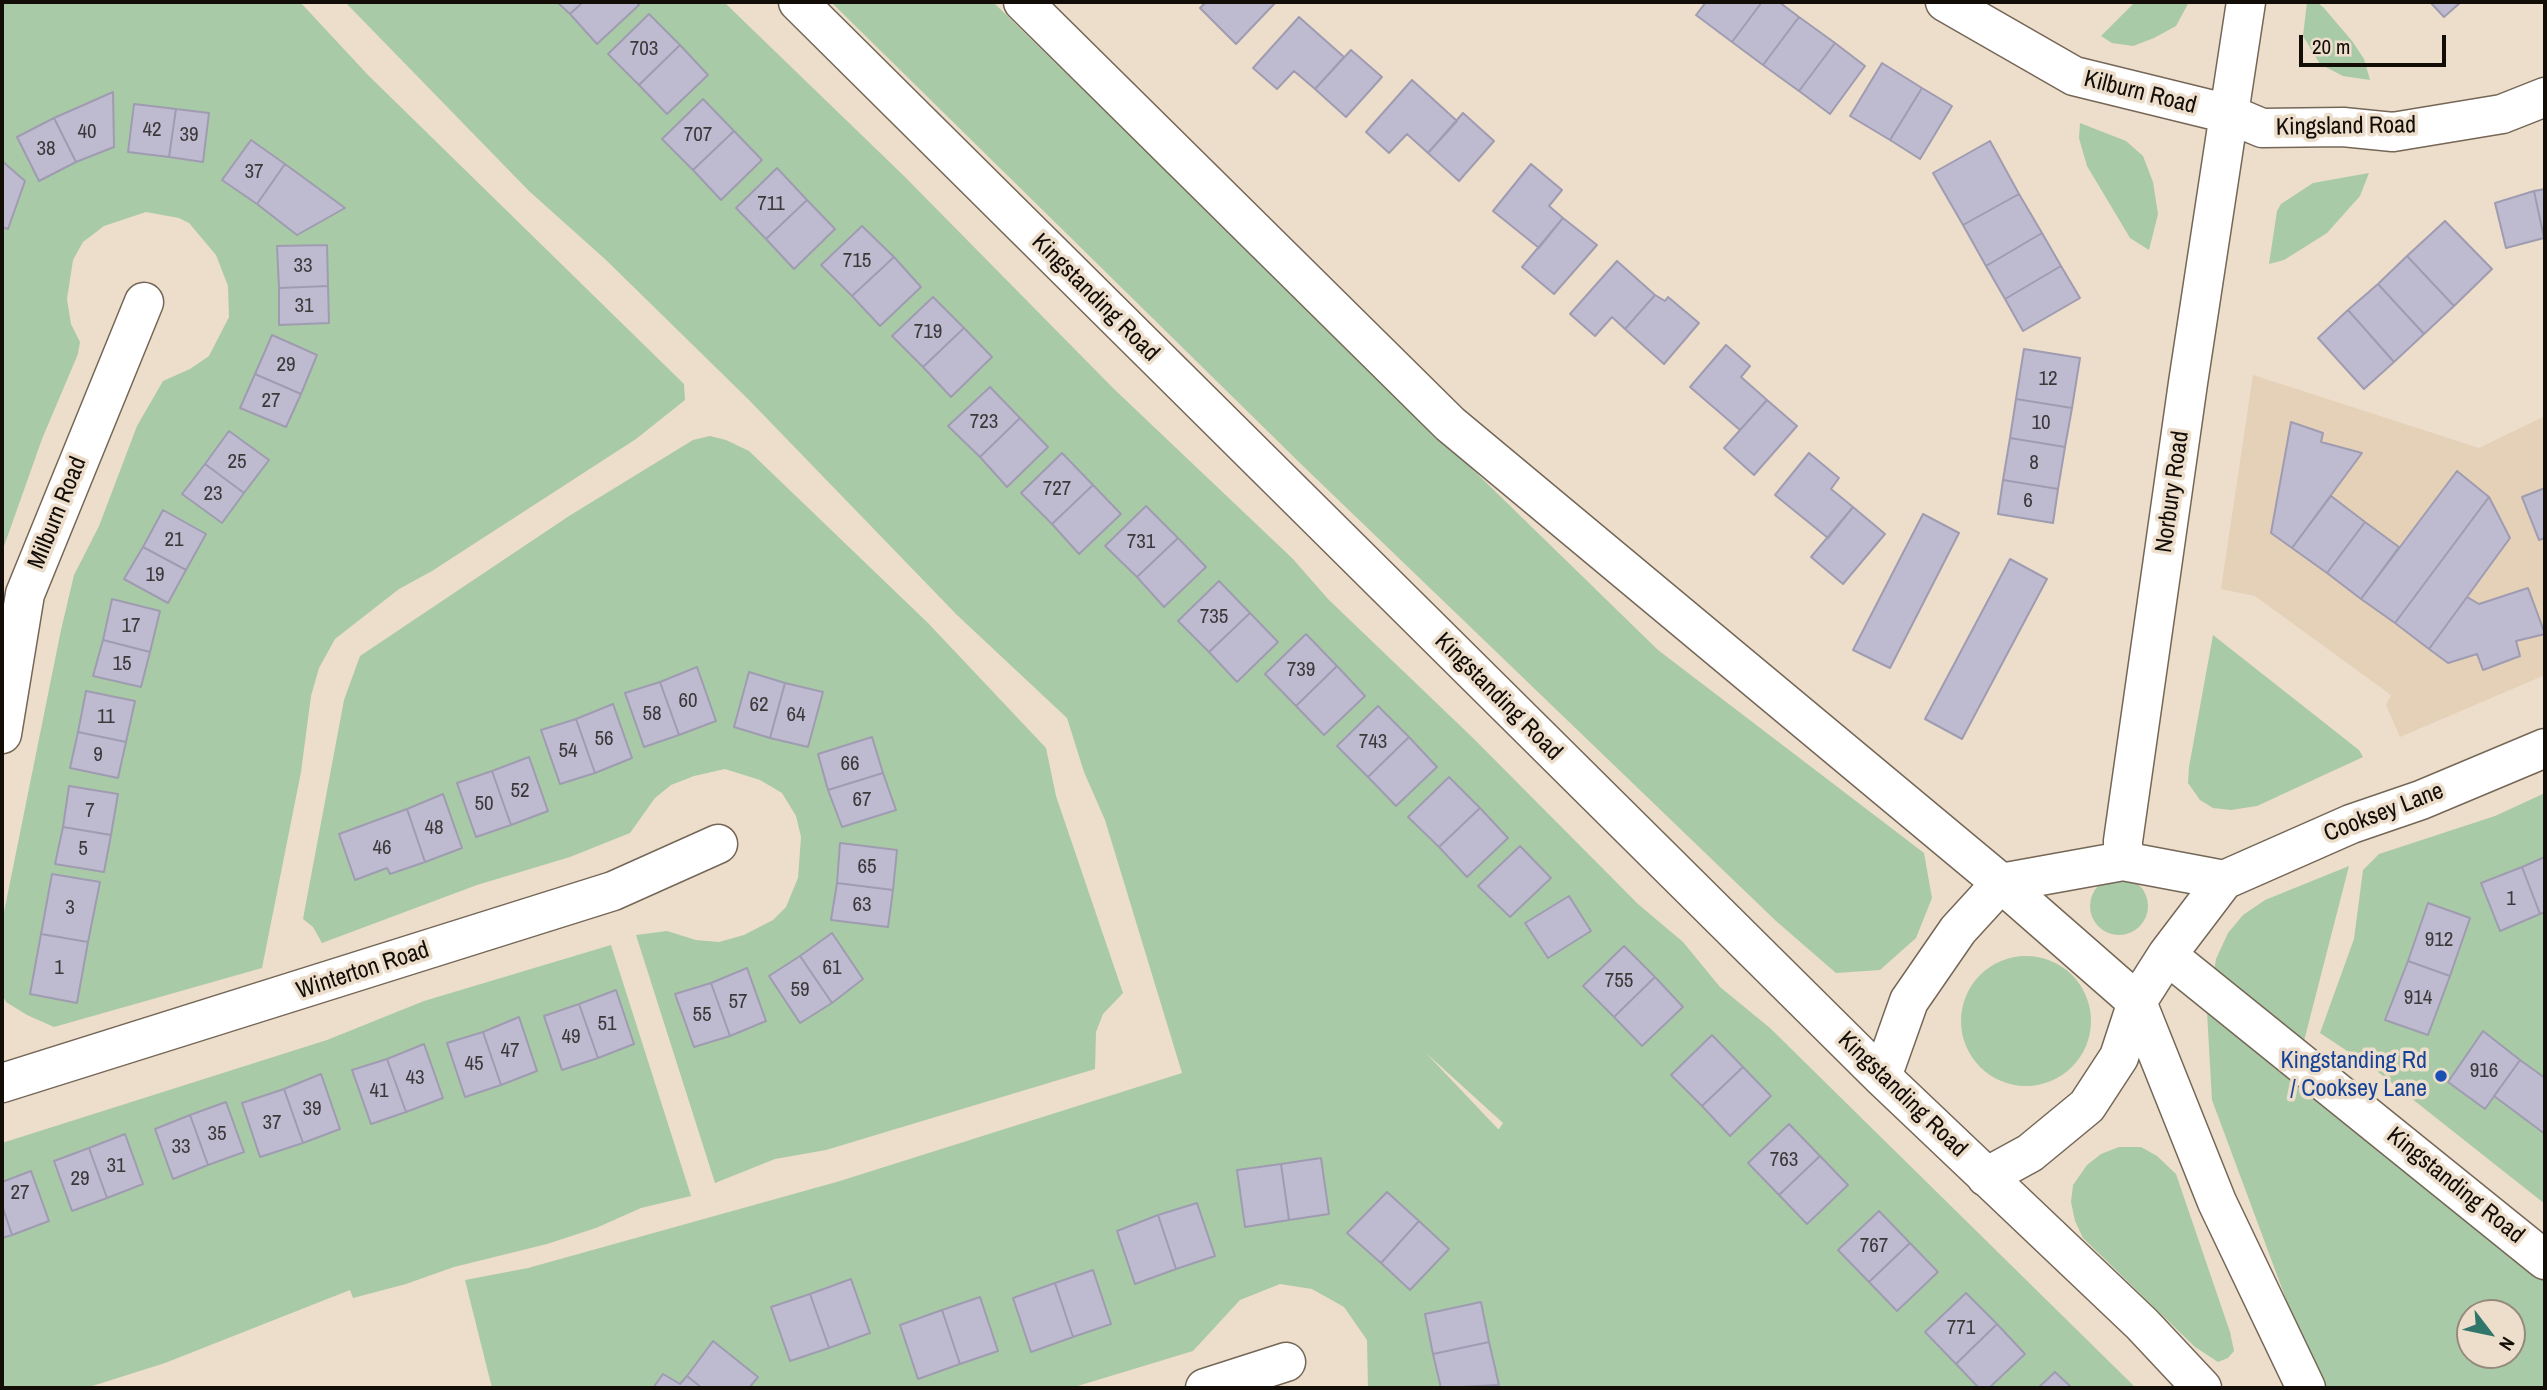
<!DOCTYPE html>
<style>
body{margin:0}
#map{position:relative;width:2547px;height:1390px;overflow:hidden;background:#edddcb;font-family:"Archivo Narrow",sans-serif}
canvas{display:block}
.frame{position:absolute;inset:0;border:4px solid #120d07;pointer-events:none}
.north{position:absolute;left:2456px;top:1299px;width:70px;height:70px;box-sizing:border-box;background:#edddcb;border:2px solid #958a7d;border-radius:50%;rotate:122deg;font-size:19px;font-weight:700;line-height:28px;text-align:center;color:#120d07}
.north::after{content:'';display:block;margin:auto;width:24px;height:32px;background:#31766a;clip-path:polygon(50% 0,100% 100%,50% 72%,0 100%)}
.scale{position:absolute;left:2299px;top:35px;width:147px;height:32px;box-sizing:border-box;border:4px solid #120d07;border-top:0;padding-left:9px;font-size:21px;line-height:24px;white-space:nowrap;color:#120d07;-webkit-text-stroke:5px #edddcb;paint-order:stroke}
</style>
<div id="map">
<canvas width="2547" height="1390"></canvas>
<div class="frame"></div>
<div class="north">N</div>
<div class="scale">20 m</div>
</div>
<script>
const ctx = document.querySelector('canvas').getContext('2d');
ctx.lineJoin = 'round';
function fillPath(path, color) {
  ctx.fillStyle = color;
  ctx.fill(path, 'evenodd');
}
function shape(rows) {
  const path = new Path2D();
  for (const r of rows) {
    if (r.length === 3) {
      path.moveTo(r[0] + r[2], r[1]);
      path.arc(r[0], r[1], r[2], 0, 2 * Math.PI);
      continue;
    }
    path.moveTo(r[0], r[1]);
    for (let i = 2; i < r.length; i += 2) path.lineTo(r[i], r[i + 1]);
  }
  return path;
}
function strokePath(path, color, width, dash) {
  ctx.strokeStyle = color;
  ctx.lineWidth = width;
  ctx.lineCap = dash ? 'butt' : 'round';
  ctx.setLineDash(dash || []);
  ctx.stroke(path);
}
function drawText(font, color, halo, rows, align = 'center') {
  ctx.font = font + ' "Archivo Narrow",sans-serif';
  ctx.lineWidth = 7;
  ctx.setLineDash([]);
  ctx.textBaseline = 'middle';
  ctx.strokeStyle = halo;
  ctx.fillStyle = color;
  for (const [text, x, y, turn = 0] of rows) {
    ctx.save();
    ctx.translate(x, y);
    ctx.rotate((+turn || 0) * Math.PI / 180);
    ctx.textAlign = isNaN(turn) ? turn : align;
    if (halo) ctx.strokeText(text, 0, 0);
    ctx.fillText(text, 0, 0);
    ctx.restore();
  }
}
fillPath(shape([
 [2253,375,2479,448,2545,416,2545,675,2400,737,2386,705,2391,695,2255,596,2221,589]
]), '#e5d0b8');
fillPath(shape([
 [2,2,300,2,368,75,684,384,685,400,636,439,432,571,399,589,335,639,319,668,311,696,301,772,262,968,54,1027,27,1015,6,1002,2,994,2,922,61,630,74,575,99,526,137,426,163,381,190,369,209,356,229,317,228,286,216,255,189,223,179,218,146,212,104,226,83,242,73,260,67,299,71,324,80,342,78,354,42,439,2,552],
 [345,2,724,2,904,176,1114,389,1293,559,1328,599,1474,739,1638,904,1683,942,1720,987,1770,1028,2136,1388,1368,1388,1367,1340,1344,1307,1312,1289,1280,1284,1240,1300,1193,1351,1071,1388,492,1388,465,1280,528,1268,840,1181,1182,1073,1105,820,1084,772,1067,718,957,615,748,399,606,260,529,191],
 [1426,1053,1503,1123,1499,1129,1498,1129],
 [831,2,993,2,1658,650,1924,853,1932,898,1916,938,1880,970,1836,973,1776,921,1303,466],
 [2135,2,2189,2,2176,26,2154,38,2133,46,2112,43,2101,36],
 [2307,2,2317,2,2324,8,2352,41,2364,59,2370,80,2343,76,2320,64,2303,36],
 [2080,123,2126,141,2143,156,2153,182,2158,214,2149,250,2130,238,2087,166,2079,138],
 [2369,173,2360,196,2327,233,2284,260,2269,264,2277,211,2281,204,2313,183],
 [710,436,726,440,749,451,928,623,1046,748,1056,796,1123,993,1103,1014,1096,1032,1095,1069,826,1150,775,1159,715,1183,636,935,667,931,696,940,719,942,744,935,773,920,786,907,798,878,801,837,796,816,782,793,760,780,725,769,694,776,671,785,655,798,630,833,570,857,477,885,322,943,313,927,303,919,344,700,360,656,569,516,693,440],
 [2213,635,2359,750,2363,757,2257,806,2231,810,2213,808,2200,800,2188,783,2189,767],
 [2545,793,2545,1204,2373,1068,2320,1033,2354,939,2363,870,2379,854,2495,816],
 [2349,866,2304,1041,2213,977,2216,959,2228,933,2243,915,2265,900],
 [2119,906,29],
 [611,945,691,1196,641,1208,596,1228,547,1244,454,1267,406,1284,353,1298,350,1290,165,1363,86,1388,2,1388,2,1143,327,1040,424,1001],
 [2026,1021,65],
 [2207,1012,2545,1282,2545,1388,2319,1388,2212,1100],
 [2470,1313,2512,1313,2512,1355,2470,1355],
 [2119,1147,2141,1147,2157,1156,2176,1174,2230,1332,2234,1351,2228,1358,2218,1362,2195,1347,2083,1238,2075,1221,2071,1202,2073,1185,2087,1165,2101,1154]
]), '#a9caa6');
const building = shape([
 [557,2,583,2,570,14,557,2],
 [583,2,636,2,639,5,597,44,570,14,583,2],
 [1206,2,1276,2,1236,44,1200,8,1206,2],
 [1706,2,1762,2,1732,42,1696,15,1706,2],
 [1762,2,1779,2,1799,17,1763,65,1732,42,1762,2],
 [2430,2,2461,2,2444,17,2430,2],
 [649,14,680,45,639,85,608,54,649,14],
 [1299,17,1344,57,1315,89,1294,71,1277,89,1253,68,1299,17],
 [1799,17,1835,43,1799,91,1763,65,1799,17],
 [1835,43,1865,66,1830,114,1799,91,1835,43],
 [680,45,708,75,667,114,639,85,680,45],
 [1351,50,1382,77,1346,117,1315,89,1351,50],
 [1882,63,1922,88,1890,140,1850,116,1882,63],
 [1412,80,1457,121,1428,153,1407,134,1389,153,1366,132,1412,80],
 [1922,88,1952,106,1920,159,1890,140,1922,88],
 [113,92,114,147,76,162,54,118,113,92],
 [703,99,734,131,693,170,662,139,703,99],
 [134,104,176,109,169,157,128,152,134,104],
 [176,109,209,113,203,162,169,157,176,109],
 [1463,113,1494,141,1459,181,1428,153,1463,113],
 [54,118,76,162,39,181,17,137,54,118],
 [734,131,762,160,721,200,693,170,734,131],
 [251,140,285,164,257,204,222,180,251,140],
 [1990,141,2019,194,1963,225,1933,173,1990,141],
 [2,161,25,181,8,229,2,227,2,161],
 [285,164,345,208,297,235,257,204,285,164],
 [1531,164,1562,190,1549,206,1563,218,1539,248,1493,211,1531,164],
 [777,168,807,200,766,239,736,208,777,168],
 [2545,189,2545,238,2544,238,2534,191,2545,189],
 [2534,191,2544,238,2506,248,2495,203,2534,191],
 [2019,194,2042,233,1986,266,1963,225,2019,194],
 [807,200,835,229,794,269,766,239,807,200],
 [1563,218,1597,245,1554,294,1522,267,1563,218],
 [2445,221,2492,269,2454,306,2407,256,2445,221],
 [862,226,894,257,852,296,821,265,862,226],
 [2042,233,2061,266,2005,299,1986,266,2042,233],
 [327,245,328,286,279,288,277,246,327,245],
 [2407,256,2454,306,2424,334,2378,284,2407,256],
 [894,257,921,287,880,326,852,296,894,257],
 [1617,261,1655,295,1625,329,1612,317,1595,336,1570,314,1617,261],
 [2061,266,2080,298,2023,331,2005,299,2061,266],
 [2378,284,2424,334,2394,362,2348,310,2378,284],
 [328,286,329,323,279,325,279,288,328,286],
 [1655,295,1665,301,1668,297,1699,323,1664,364,1625,329,1655,295],
 [933,297,964,328,923,367,892,336,933,297],
 [2348,310,2394,362,2364,389,2318,338,2348,310],
 [964,328,992,357,951,397,923,367,964,328],
 [272,335,317,355,301,394,255,374,272,335],
 [1726,345,1750,366,1741,377,1767,400,1740,430,1690,387,1726,345],
 [2024,349,2080,358,2072,408,2016,399,2024,349],
 [255,374,301,394,286,427,240,408,255,374],
 [990,387,1020,418,980,457,948,426,990,387],
 [2016,399,2072,408,2065,447,2010,438,2016,399],
 [1767,400,1797,426,1754,475,1724,448,1767,400],
 [1020,418,1048,447,1007,487,980,457,1020,418],
 [2291,422,2323,433,2321,442,2362,453,2292,548,2271,533,2291,422],
 [229,431,269,460,244,493,205,464,229,431],
 [2010,438,2065,447,2058,489,2003,480,2010,438],
 [1062,453,1093,485,1052,524,1021,493,1062,453],
 [1809,453,1839,478,1831,489,1853,507,1828,538,1775,495,1809,453],
 [205,464,244,493,222,523,182,494,205,464],
 [2457,471,2489,497,2395,623,2361,599,2457,471],
 [2003,480,2058,489,2053,523,1998,514,2003,480],
 [1093,485,1121,514,1079,554,1052,524,1093,485],
 [2545,488,2545,538,2539,540,2522,497,2545,488],
 [2331,496,2365,522,2327,573,2292,548,2331,496],
 [2489,497,2510,538,2429,649,2395,623,2489,497],
 [1146,506,1178,538,1137,577,1105,546,1146,506],
 [1853,507,1885,534,1843,584,1811,557,1853,507],
 [163,510,206,534,186,570,143,547,163,510],
 [1923,514,1959,533,1890,668,1853,650,1923,514],
 [2365,522,2399,547,2361,599,2327,573,2365,522],
 [1178,538,1206,567,1164,607,1137,577,1178,538],
 [143,547,186,570,168,603,124,579,143,547],
 [2010,559,2047,579,1962,739,1925,719,2010,559],
 [1219,581,1250,613,1209,652,1178,621,1219,581],
 [2528,588,2545,634,2516,641,2520,656,2483,670,2477,654,2448,663,2429,649,2467,597,2479,604,2528,588],
 [112,599,160,611,150,652,103,640,112,599],
 [1250,613,1278,642,1237,682,1209,652,1250,613],
 [1306,634,1337,666,1296,706,1265,674,1306,634],
 [103,640,150,652,141,687,93,676,103,640],
 [1337,666,1365,696,1324,735,1296,706,1337,666],
 [697,667,716,721,679,735,660,682,697,667],
 [749,672,785,683,770,738,734,727,749,672],
 [660,682,679,735,644,747,625,693,660,682],
 [785,683,823,692,808,747,770,738,785,683],
 [86,691,135,701,126,742,78,732,86,691],
 [613,704,632,758,595,773,576,719,613,704],
 [1378,706,1409,737,1368,777,1337,746,1378,706],
 [576,719,595,773,560,784,541,730,576,719],
 [78,732,126,742,118,778,70,768,78,732],
 [872,737,883,773,828,790,818,754,872,737],
 [1409,737,1437,767,1396,806,1368,777,1409,737],
 [529,757,548,811,511,825,492,771,529,757],
 [492,771,511,825,476,837,457,783,492,771],
 [883,773,896,810,842,827,828,790,883,773],
 [1449,777,1480,808,1439,847,1408,817,1449,777],
 [69,786,118,794,111,835,63,827,69,786],
 [443,794,462,848,425,862,407,809,443,794],
 [1480,808,1508,838,1467,877,1439,847,1480,808],
 [407,809,425,862,390,874,387,868,355,880,339,834,407,809],
 [63,827,111,835,104,872,55,864,63,827],
 [840,843,897,850,893,890,837,883,840,843],
 [1520,846,1551,878,1510,917,1478,886,1520,846],
 [2545,857,2545,912,2540,914,2522,867,2545,857],
 [2522,867,2540,914,2500,931,2481,883,2522,867],
 [52,874,100,882,88,942,41,934,52,874],
 [837,883,893,890,888,927,831,920,837,883],
 [1569,896,1591,931,1548,958,1525,923,1569,896],
 [2428,903,2470,918,2450,976,2408,961,2428,903],
 [832,933,863,979,832,1003,800,956,832,933],
 [41,934,88,942,77,1003,30,994,41,934],
 [1624,946,1655,977,1614,1017,1583,986,1624,946],
 [800,956,832,1003,800,1023,769,976,800,956],
 [2408,961,2450,976,2428,1035,2385,1020,2408,961],
 [747,968,766,1021,730,1036,711,983,747,968],
 [1655,977,1683,1007,1642,1046,1614,1017,1655,977],
 [711,983,730,1036,694,1047,675,994,711,983],
 [616,990,634,1044,598,1058,579,1004,616,990],
 [579,1004,598,1058,562,1070,544,1016,579,1004],
 [519,1017,537,1071,501,1085,483,1032,519,1017],
 [2483,1031,2520,1060,2485,1109,2448,1082,2483,1031],
 [483,1032,501,1085,465,1097,447,1043,483,1032],
 [1712,1035,1743,1067,1702,1106,1671,1075,1712,1035],
 [424,1044,443,1098,406,1112,387,1059,424,1044],
 [387,1059,406,1112,371,1124,352,1070,387,1059],
 [2520,1060,2545,1078,2545,1134,2494,1096,2520,1060],
 [1743,1067,1771,1096,1730,1136,1702,1106,1743,1067],
 [321,1074,340,1129,303,1143,284,1089,321,1074],
 [284,1089,303,1143,260,1157,242,1103,284,1089],
 [226,1102,244,1152,208,1165,190,1115,226,1102],
 [190,1115,208,1165,173,1179,155,1129,190,1115],
 [1789,1124,1820,1156,1779,1195,1748,1163,1789,1124],
 [125,1134,143,1184,107,1198,89,1148,125,1134],
 [89,1148,107,1198,72,1211,54,1161,89,1148],
 [1820,1156,1848,1185,1807,1224,1779,1195,1820,1156],
 [1321,1158,1329,1214,1289,1220,1281,1164,1321,1158],
 [1281,1164,1289,1220,1245,1227,1237,1170,1281,1164],
 [31,1171,49,1221,12,1235,2,1205,2,1182,31,1171],
 [1387,1192,1419,1221,1381,1263,1347,1233,1387,1192],
 [1197,1203,1215,1256,1176,1269,1158,1215,1197,1203],
 [2,1205,12,1235,2,1238,2,1205],
 [1879,1211,1910,1243,1869,1282,1838,1250,1879,1211],
 [1158,1215,1176,1269,1135,1284,1117,1231,1158,1215],
 [1419,1221,1449,1249,1410,1290,1381,1263,1419,1221],
 [1910,1243,1938,1272,1897,1311,1869,1282,1910,1243],
 [1093,1270,1111,1324,1073,1337,1055,1283,1093,1270],
 [851,1279,870,1333,829,1348,810,1294,851,1279],
 [1055,1283,1073,1337,1031,1352,1013,1298,1055,1283],
 [1966,1293,1997,1324,1956,1364,1925,1332,1966,1293],
 [810,1294,829,1348,790,1361,771,1307,810,1294],
 [980,1297,998,1351,960,1364,942,1310,980,1297],
 [1481,1302,1489,1342,1433,1354,1425,1314,1481,1302],
 [942,1310,960,1364,918,1379,900,1325,942,1310],
 [1997,1324,2025,1354,1989,1388,1979,1388,1956,1364,1997,1324],
 [713,1341,758,1377,749,1388,702,1388,687,1376,713,1341],
 [1489,1342,1499,1385,1441,1388,1433,1354,1489,1342],
 [2055,1372,2072,1388,2038,1388,2055,1372],
 [663,1374,680,1384,687,1376,702,1388,653,1388,663,1374]
]);
fillPath(building, '#bebbd1');
strokePath(building, '#9f9cb1', 2);
const minor = shape([
 [1945,2,2074,76,2229,114,2262,128,2343,127,2393,132,2502,114,2545,97],
 [2,734,25,594,144,302],
 [2123,861,2123,841,2188,383,2246,2],
 [2001,883,2123,861,2224,880],
 [2167,955,2545,1260],
 [2137,1002,2167,955,2224,880,2351,824,2421,800,2545,748],
 [2,1083,613,891,718,844],
 [1205,1388,1286,1362]
]);
const major = shape([
 [798,2,1882,1077,2142,1324,2202,1388],
 [1023,2,1450,424,2001,883,2137,1002,2217,1202,2306,1388],
 [1882,1077,1909,1001,1958,930,2001,883],
 [1986,1177,2030,1153,2087,1106,2119,1057,2137,1002]
]);
strokePath(minor, '#756757', 41);
strokePath(major, '#756757', 41);
strokePath(minor, '#fff', 38);
strokePath(major, '#fff', 38);
for (const [x, y, r, color] of [
 [2441,1076,7,"#1a4fb4"]
]) {
  const dot = new Path2D();
  dot.arc(x, y, r, 0, 2 * Math.PI);
  ctx.fillStyle = color;
  ctx.fill(dot);
  strokePath(dot, '#edddcb', 2.5);
}
drawText('21px', '#3d383a', null, [
 ["703",644,49],
 ["42",152,130],
 ["40",87,132],
 ["39",189,135],
 ["707",698,135],
 ["38",46,149],
 ["37",254,172],
 ["711",771,204],
 ["715",857,261],
 ["33",303,266],
 ["31",304,306],
 ["719",928,332],
 ["29",286,365],
 ["12",2048,379],
 ["27",271,401],
 ["723",984,422],
 ["10",2041,423],
 ["25",237,462],
 ["8",2034,463],
 ["727",1057,489],
 ["23",213,494],
 ["6",2028,501],
 ["21",174,540],
 ["731",1141,542],
 ["19",155,575],
 ["735",1214,617],
 ["17",131,626],
 ["15",122,664],
 ["739",1301,670],
 ["60",688,701],
 ["62",759,705],
 ["58",652,714],
 ["64",796,715],
 ["11",106,717],
 ["56",604,739],
 ["743",1373,742],
 ["54",568,751],
 ["9",98,755],
 ["66",850,764],
 ["52",520,791],
 ["67",862,800],
 ["50",484,804],
 ["7",90,811],
 ["48",434,828],
 ["46",382,848],
 ["5",83,849],
 ["65",867,867],
 ["1",2511,899],
 ["63",862,905],
 ["3",70,908],
 ["912",2439,940],
 ["1",59,968],
 ["61",832,968],
 ["755",1619,981],
 ["59",800,990],
 ["914",2418,998],
 ["57",738,1002],
 ["55",702,1015],
 ["51",607,1024],
 ["49",571,1037],
 ["47",510,1051],
 ["45",474,1064],
 ["916",2484,1071],
 ["43",415,1078],
 ["41",379,1091],
 ["39",312,1109],
 ["37",272,1123],
 ["35",217,1134],
 ["33",181,1147],
 ["763",1784,1160],
 ["31",116,1166],
 ["29",80,1179],
 ["27",20,1193],
 ["767",1874,1246],
 ["771",1961,1328]
]);
drawText('24px', '#120d07', '#edddcb', [
 ["Kilburn Road",2140,93,14],
 ["Kingsland Road",2346,127,-1],
 ["Kingstanding Road",1095,298,45],
 ["Norbury Road",2173,492,-82],
 ["Milburn Road",58,513,-68],
 ["Kingstanding Road",1498,697,45],
 ["Cooksey Lane",2384,813,-21],
 ["Winterton Road",363,971,-18],
 ["Kingstanding Road",1902,1095,44],
 ["Kingstanding Road",2455,1186,39]
]);
drawText('24px', '#164399', '#edddcb', [
 ["Kingstanding Rd",2427,1062],
 ["/ Cooksey Lane",2427,1090]
], 'right');
</script>
